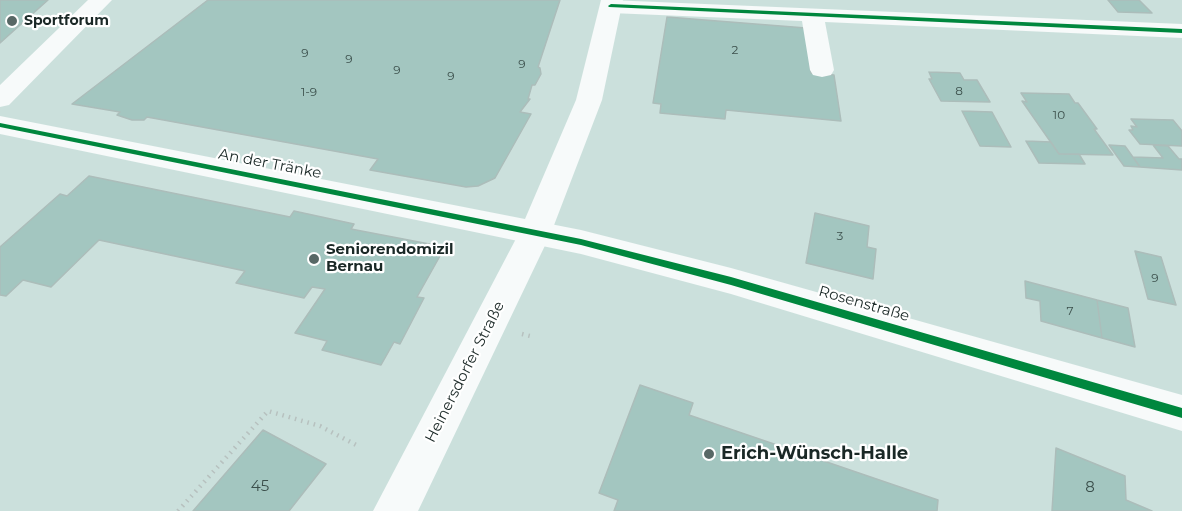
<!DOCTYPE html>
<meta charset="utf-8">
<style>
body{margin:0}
canvas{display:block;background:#cbe0dc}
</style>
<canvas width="1182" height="511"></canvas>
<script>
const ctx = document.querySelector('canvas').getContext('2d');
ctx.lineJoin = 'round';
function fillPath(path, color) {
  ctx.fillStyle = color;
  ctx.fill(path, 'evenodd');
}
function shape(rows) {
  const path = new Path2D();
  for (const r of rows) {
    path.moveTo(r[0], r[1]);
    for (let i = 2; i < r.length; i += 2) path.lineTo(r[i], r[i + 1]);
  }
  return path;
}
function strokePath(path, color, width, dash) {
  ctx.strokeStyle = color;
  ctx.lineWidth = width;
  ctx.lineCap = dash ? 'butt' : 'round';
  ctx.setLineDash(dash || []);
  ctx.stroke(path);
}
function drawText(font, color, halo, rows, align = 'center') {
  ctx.font = font + ' Montserrat,sans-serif';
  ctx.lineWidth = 4.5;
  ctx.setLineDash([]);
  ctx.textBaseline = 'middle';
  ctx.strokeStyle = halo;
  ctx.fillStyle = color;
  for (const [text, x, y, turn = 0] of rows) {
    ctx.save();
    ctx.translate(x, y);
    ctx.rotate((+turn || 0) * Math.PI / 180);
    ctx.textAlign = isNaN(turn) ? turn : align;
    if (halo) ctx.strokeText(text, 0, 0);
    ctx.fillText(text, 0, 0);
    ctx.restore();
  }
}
const building = shape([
 [0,0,48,0,0,43,0,0],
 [208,0,560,0,538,67,540,68,541,74,535,85,532,85,528,99,530,99,520,112,531,114,495,178,478,186,466,187,370,170,378,159,147,117,144,120,132,120,117,115,120,112,72,104,208,0],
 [1108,0,1139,0,1152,13,1118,12,1108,0],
 [667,17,806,28,811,73,834,75,841,121,726,110,725,119,660,113,661,104,653,103,667,17],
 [929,72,960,73,964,80,977,80,990,102,941,101,929,79,932,79,929,72],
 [1021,93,1069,94,1075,103,1078,103,1097,129,1094,129,1113,155,1059,154,1022,101,1027,102,1021,93],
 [962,111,992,112,1011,147,980,146,962,111],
 [1131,119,1173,120,1182,131,1182,146,1140,144,1129,130,1133,130,1131,126,1137,127,1131,119],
 [1026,141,1051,142,1059,154,1079,154,1085,164,1039,163,1026,141],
 [1109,145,1125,146,1140,167,1124,166,1109,145],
 [1153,145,1168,146,1179,159,1182,159,1182,170,1140,167,1133,157,1163,158,1153,145],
 [89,176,290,217,294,211,354,224,351,229,445,247,417,297,424,298,400,344,394,342,381,365,322,350,327,341,295,333,325,289,312,287,304,298,236,283,245,271,99,240,51,287,23,280,6,296,0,295,0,247,60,194,67,196,89,176],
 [815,213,869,226,867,247,876,249,873,279,806,263,815,213],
 [1135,251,1161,257,1176,305,1148,299,1135,251],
 [1025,281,1097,300,1102,338,1041,321,1040,301,1026,298,1025,281],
 [1097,300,1128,308,1135,347,1102,338,1097,300],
 [640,385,693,403,689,415,938,500,937,511,614,511,618,500,599,493,640,385],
 [263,430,326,464,289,511,193,511,263,430],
 [1056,448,1125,476,1126,500,1152,511,1052,511,1056,448]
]);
fillPath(building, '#a3c6c0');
strokePath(building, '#acbdba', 1.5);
strokePath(shape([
 [522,334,534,337],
 [178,511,268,411,320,426,358,446]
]), '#b7c1bf', 4.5, [1.5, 5]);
fillPath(shape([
 [88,0,112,0,9,105,0,107,0,85,88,0],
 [609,0,1182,24,1182,38,825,22,834,70,831,75,822,77,813,75,810,70,802,21,611,13,603,11,600,6,603,1,609,0],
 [0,116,581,230,731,268,1182,395,1182,431,731,294,581,254,0,134,0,116]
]), '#f7fafa');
fillPath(shape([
 [601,0,623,0,602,100,551,233,418,511,373,511,519,233,576,100,601,0]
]), '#f7fafa');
fillPath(shape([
 [611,4,1182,29,1182,33,609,7,608,6,611,4],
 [0,123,581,239,731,277,1182,408,1182,418,731,285,581,245,0,127,0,123]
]), '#00873e');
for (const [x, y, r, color] of [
 [12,21,6,"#586866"],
 [314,259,6,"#586866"],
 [709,454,6,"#586866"]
]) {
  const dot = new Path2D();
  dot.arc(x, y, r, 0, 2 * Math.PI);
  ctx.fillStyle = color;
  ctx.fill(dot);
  strokePath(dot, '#fff', 2);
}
drawText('12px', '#3c504c', null, [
 ["2",735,50],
 ["9",305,53],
 ["9",349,59],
 ["9",522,64],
 ["9",397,70],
 ["9",451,76],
 ["8",959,91],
 ["1-9",309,92],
 ["10",1059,115],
 ["3",840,236],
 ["9",1155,278],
 ["7",1070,311]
]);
drawText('bold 14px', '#1a2826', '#fff', [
 ["Sportforum",24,21]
], 'left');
drawText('15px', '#1a2826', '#fff', [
 ["An der Tränke",270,164,11],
 ["Rosenstraße",864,304,16],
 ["Heinersdorfer Straße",465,372,-63]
]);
drawText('bold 15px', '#1a2826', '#fff', [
 ["Seniorendomizil",326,250],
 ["Bernau",326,267]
], 'left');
drawText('15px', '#3c504c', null, [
 ["45",260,487],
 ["8",1090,488]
]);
drawText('bold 18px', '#1a2826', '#fff', [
 ["Erich-Wünsch-Halle",721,454]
], 'left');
</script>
